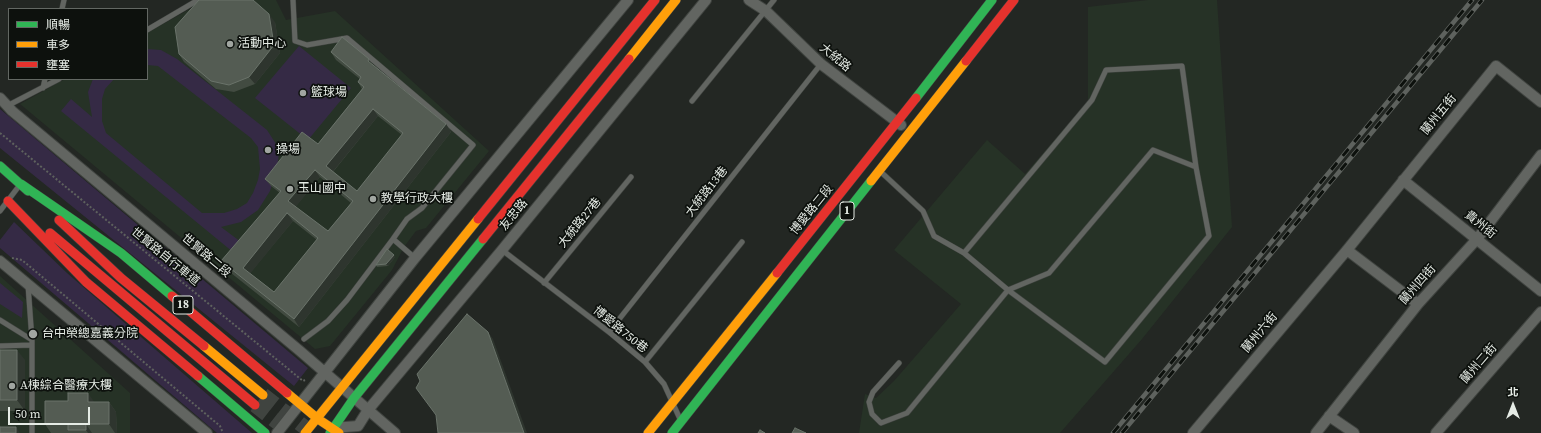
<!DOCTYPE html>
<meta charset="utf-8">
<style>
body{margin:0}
#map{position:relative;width:1541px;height:433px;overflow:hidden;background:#232723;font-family:"Source Serif 4","Noto Sans TC",serif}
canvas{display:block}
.legend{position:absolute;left:8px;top:8px;width:140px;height:72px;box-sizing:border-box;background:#0d110d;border:1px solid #636863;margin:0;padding:5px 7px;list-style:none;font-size:12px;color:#e5ebe5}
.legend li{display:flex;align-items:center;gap:8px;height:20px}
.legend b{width:20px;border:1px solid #636863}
.north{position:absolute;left:1493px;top:385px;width:40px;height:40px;-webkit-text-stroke:3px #0d110d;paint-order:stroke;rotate:0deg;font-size:11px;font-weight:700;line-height:16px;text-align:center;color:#e5ebe5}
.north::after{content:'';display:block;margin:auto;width:14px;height:18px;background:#e5ebe5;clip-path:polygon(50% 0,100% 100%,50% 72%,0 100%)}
.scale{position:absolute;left:8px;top:407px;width:82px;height:18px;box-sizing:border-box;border:2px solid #e5ebe5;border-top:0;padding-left:5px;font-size:12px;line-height:14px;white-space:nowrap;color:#e5ebe5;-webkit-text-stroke:3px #0d110d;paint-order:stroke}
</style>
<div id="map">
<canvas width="1541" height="433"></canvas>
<ul class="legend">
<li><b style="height:5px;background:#30b455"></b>順暢</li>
<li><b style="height:5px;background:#ff9f0a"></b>車多</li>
<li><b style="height:5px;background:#e5322d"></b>壅塞</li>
</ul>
<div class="north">北</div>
<div class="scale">50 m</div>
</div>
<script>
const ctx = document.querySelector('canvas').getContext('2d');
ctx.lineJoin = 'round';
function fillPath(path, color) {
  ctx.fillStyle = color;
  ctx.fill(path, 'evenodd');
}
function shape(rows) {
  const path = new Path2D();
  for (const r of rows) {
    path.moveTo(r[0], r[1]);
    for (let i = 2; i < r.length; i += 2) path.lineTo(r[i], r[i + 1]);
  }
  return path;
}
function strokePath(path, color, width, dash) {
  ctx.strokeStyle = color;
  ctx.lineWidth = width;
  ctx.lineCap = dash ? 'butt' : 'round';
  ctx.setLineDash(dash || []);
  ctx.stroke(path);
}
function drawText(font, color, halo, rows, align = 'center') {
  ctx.font = font + ' "Source Serif 4","Noto Sans TC",serif';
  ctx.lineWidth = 3.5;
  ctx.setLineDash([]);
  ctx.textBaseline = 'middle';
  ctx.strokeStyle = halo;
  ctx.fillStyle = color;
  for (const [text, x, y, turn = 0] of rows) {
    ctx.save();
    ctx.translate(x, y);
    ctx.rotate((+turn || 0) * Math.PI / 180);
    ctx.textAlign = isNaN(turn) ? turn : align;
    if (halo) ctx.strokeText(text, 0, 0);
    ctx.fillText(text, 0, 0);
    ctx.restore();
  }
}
fillPath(shape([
 [206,0,276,0,286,20,335,11,489,151,426,228,416,231,404,247,392,270,330,346,315,349,20,104,65,79,147,79,147,33],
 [1148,0,1217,0,1232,227,1142,339,1060,433,859,433,865,394,876,398,894,381,961,304,894,250,987,140,1025,174,1088,101,1088,7],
 [0,276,130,393,130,433,0,433]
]), '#263226');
fillPath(shape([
 [299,46,351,88,308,140,255,98],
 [147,49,161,50,177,59,267,130,276,144,279,153,277,168,270,191,258,210,241,222,221,227,241,242,233,252,61,111,71,99,92,117,88,92,93,79,114,79,105,89,102,99,102,121,106,133,202,213,224,213,237,209,247,203,253,193,258,180,260,169,258,147,251,138,158,66,147,65],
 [0,109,308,368,294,386,0,148],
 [14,222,67,273,252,433,217,433,0,248,0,240],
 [0,283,23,302,22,318,0,304]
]), '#352a45');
strokePath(shape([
 [263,395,312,433],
 [255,405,291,433]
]), '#404440', 15, [15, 8]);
const lane = shape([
 [293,0,295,41,307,45,347,38,473,145,422,208,407,219,393,239],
 [62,9,64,0],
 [147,30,198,0],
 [43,88,45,79],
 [692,101,774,0],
 [7,106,59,79],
 [881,172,923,211,934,236,964,253,1008,290,1105,362,1209,236,1196,167],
 [0,211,19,186],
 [502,250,609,332,645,362,664,384,680,419],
 [544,283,631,177],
 [28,285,32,340],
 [0,320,32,340,32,433],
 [609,332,821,64],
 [304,339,328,321,347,300,393,239,415,258],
 [0,346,32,345],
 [645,362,742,242],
 [899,363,873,392,869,402,872,414,881,423,907,413,1008,290,1049,273,1153,150,1196,167,1182,66,1106,70,1092,100,964,253]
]);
const street = shape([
 [749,0,766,11,821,64,901,125],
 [0,98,12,111,300,351,395,433],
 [1403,180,1541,291],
 [1347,250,1418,304],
 [0,261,207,433],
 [1329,416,1354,433],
 [333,428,358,426,368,410,502,250,706,0],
 [277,433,415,258,628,0],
 [1193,433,1347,250,1496,66,1541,102],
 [1316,433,1418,304,1477,239,1541,155],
 [1436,433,1541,312]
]);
const fast = shape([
 [916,98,992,0],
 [0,166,28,191],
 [21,184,121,253,172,296],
 [198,376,265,433],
 [330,433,354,398,483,239],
 [672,433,871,181]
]);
const slow = shape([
 [629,59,676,0],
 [871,181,966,61],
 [204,346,263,395],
 [287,393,318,419,339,433],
 [305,433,478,219],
 [648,433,777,273]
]);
const jam = shape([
 [966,61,1014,0],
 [8,201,86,282,198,376],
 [478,219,655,0],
 [59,220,121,278,204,346],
 [50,233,255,405],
 [483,239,629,59],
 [777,273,916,98],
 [172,296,287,393]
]);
strokePath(lane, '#404440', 6);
strokePath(street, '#404440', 12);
strokePath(fast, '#404440', 10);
strokePath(slow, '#404440', 10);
strokePath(jam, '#404440', 10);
strokePath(shape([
 [0,133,303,381,305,380],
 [12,258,22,260,220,426,223,433]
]), '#5e615e', 2, [2, 2]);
strokePath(lane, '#626561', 5);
strokePath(street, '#626561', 10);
strokePath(fast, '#30b455', 9);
strokePath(slow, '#ff9f0a', 9);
strokePath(jam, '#e5322d', 9);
const rail = shape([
 [1113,433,1472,0],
 [1122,433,1482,0]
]);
strokePath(rail, '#5e625e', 4.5);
strokePath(rail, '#0d110d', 3, [9]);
fillPath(shape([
 [275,22,280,53,255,84,234,92,216,89,184,62,179,54],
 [331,52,373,65,446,124,451,132,299,327,226,269,221,261,280,193,271,186,265,179,318,144,362,89,358,82,360,79,336,60],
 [378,116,402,135,357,191,333,172],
 [320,177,351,203,328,231,295,207],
 [293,221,317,240,274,292,250,273],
 [395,257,388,266,377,267,376,265],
 [0,350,25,360,25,411,0,411],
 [94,402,109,402,116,412,117,433,51,433,45,424]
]), '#424b41');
fillPath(shape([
 [269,14,275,22,280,53,255,84,249,77],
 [373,109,378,116,331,174,326,166],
 [446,124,451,132,299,327,294,319],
 [315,170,320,177,294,209,288,201],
 [287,213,293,221,249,275,243,268],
 [394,255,395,257,388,266,386,264],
 [488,332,493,339,527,433,524,433],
 [17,350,25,360,25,411,17,400],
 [88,393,95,403,88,402],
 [109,402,116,412,117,433,115,433,109,424],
 [86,424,92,433,88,433,86,430],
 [16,427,20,433,16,433]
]), '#2e352e');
const building = shape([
 [199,0,253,0,269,14,274,45,249,77,229,85,211,81,179,54,175,27,199,0],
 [342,37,369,59,368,61,446,124,294,319,221,261,281,191,265,179,302,132,318,144,364,87,358,82,361,77,331,52,342,37],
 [373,109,403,133,357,191,326,166,373,109],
 [315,170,353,201,328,231,288,201,315,170],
 [287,213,318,238,274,292,243,268,287,213],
 [387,249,394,255,386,264,376,265,387,249],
 [467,314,488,332,524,433,438,433,436,415,416,388,420,381,417,374,467,314],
 [0,350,17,350,17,400,0,400,0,350],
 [68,393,88,393,88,402,109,402,109,424,86,424,86,430,68,430,68,424,45,424,45,401,68,401,68,393],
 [0,427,16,427,16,433,0,433,0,427],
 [795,428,806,433,792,433,795,428],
 [760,430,765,433,758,433,760,430]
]);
fillPath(building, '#545c53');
strokePath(building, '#6a736a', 1);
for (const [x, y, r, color] of [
 [230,44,4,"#a1a6a1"],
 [303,93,4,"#a1a6a1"],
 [268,150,4,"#a1a6a1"],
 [290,189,4,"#a1a6a1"],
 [373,199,4,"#a1a6a1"],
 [33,334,5,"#a1a6a1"],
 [12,386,4,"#a1a6a1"]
]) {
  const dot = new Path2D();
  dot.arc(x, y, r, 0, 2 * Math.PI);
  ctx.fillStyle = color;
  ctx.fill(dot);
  strokePath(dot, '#0d110d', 1.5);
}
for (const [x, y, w] of [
 [847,211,14],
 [183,305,20]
]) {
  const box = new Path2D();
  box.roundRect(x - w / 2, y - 9, w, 18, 3);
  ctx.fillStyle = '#0d110d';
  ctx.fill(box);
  strokePath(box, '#e5ebe5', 1);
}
drawText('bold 11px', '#e5ebe5', null, [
 ["1",847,211],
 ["18",183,305]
]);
drawText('12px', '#e5ebe5', '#0d110d', [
 ["活動中心",238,44],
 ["籃球場",311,93],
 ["操場",276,150],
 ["玉山國中",298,189],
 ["教學行政大樓",381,199],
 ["台中榮總嘉義分院",42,334],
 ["A棟綜合醫療大樓",20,386]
], 'left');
drawText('12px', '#e5ebe5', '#0d110d', [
 ["大統路",835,58,39],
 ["蘭州五街",1439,115,-51],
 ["大統路13巷",707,192,-52],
 ["博愛路二段",812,210,-51],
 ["友忠路",514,215,-51],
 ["大統路27巷",580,223,-51],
 ["貴州街",1480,225,39],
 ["世賢路二段",206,256,40],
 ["世賢路自行車道",165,257,39],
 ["蘭州四街",1418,285,-49],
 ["博愛路750巷",620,330,39],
 ["蘭州六街",1260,333,-50],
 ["蘭州二街",1479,364,-49]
]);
</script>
